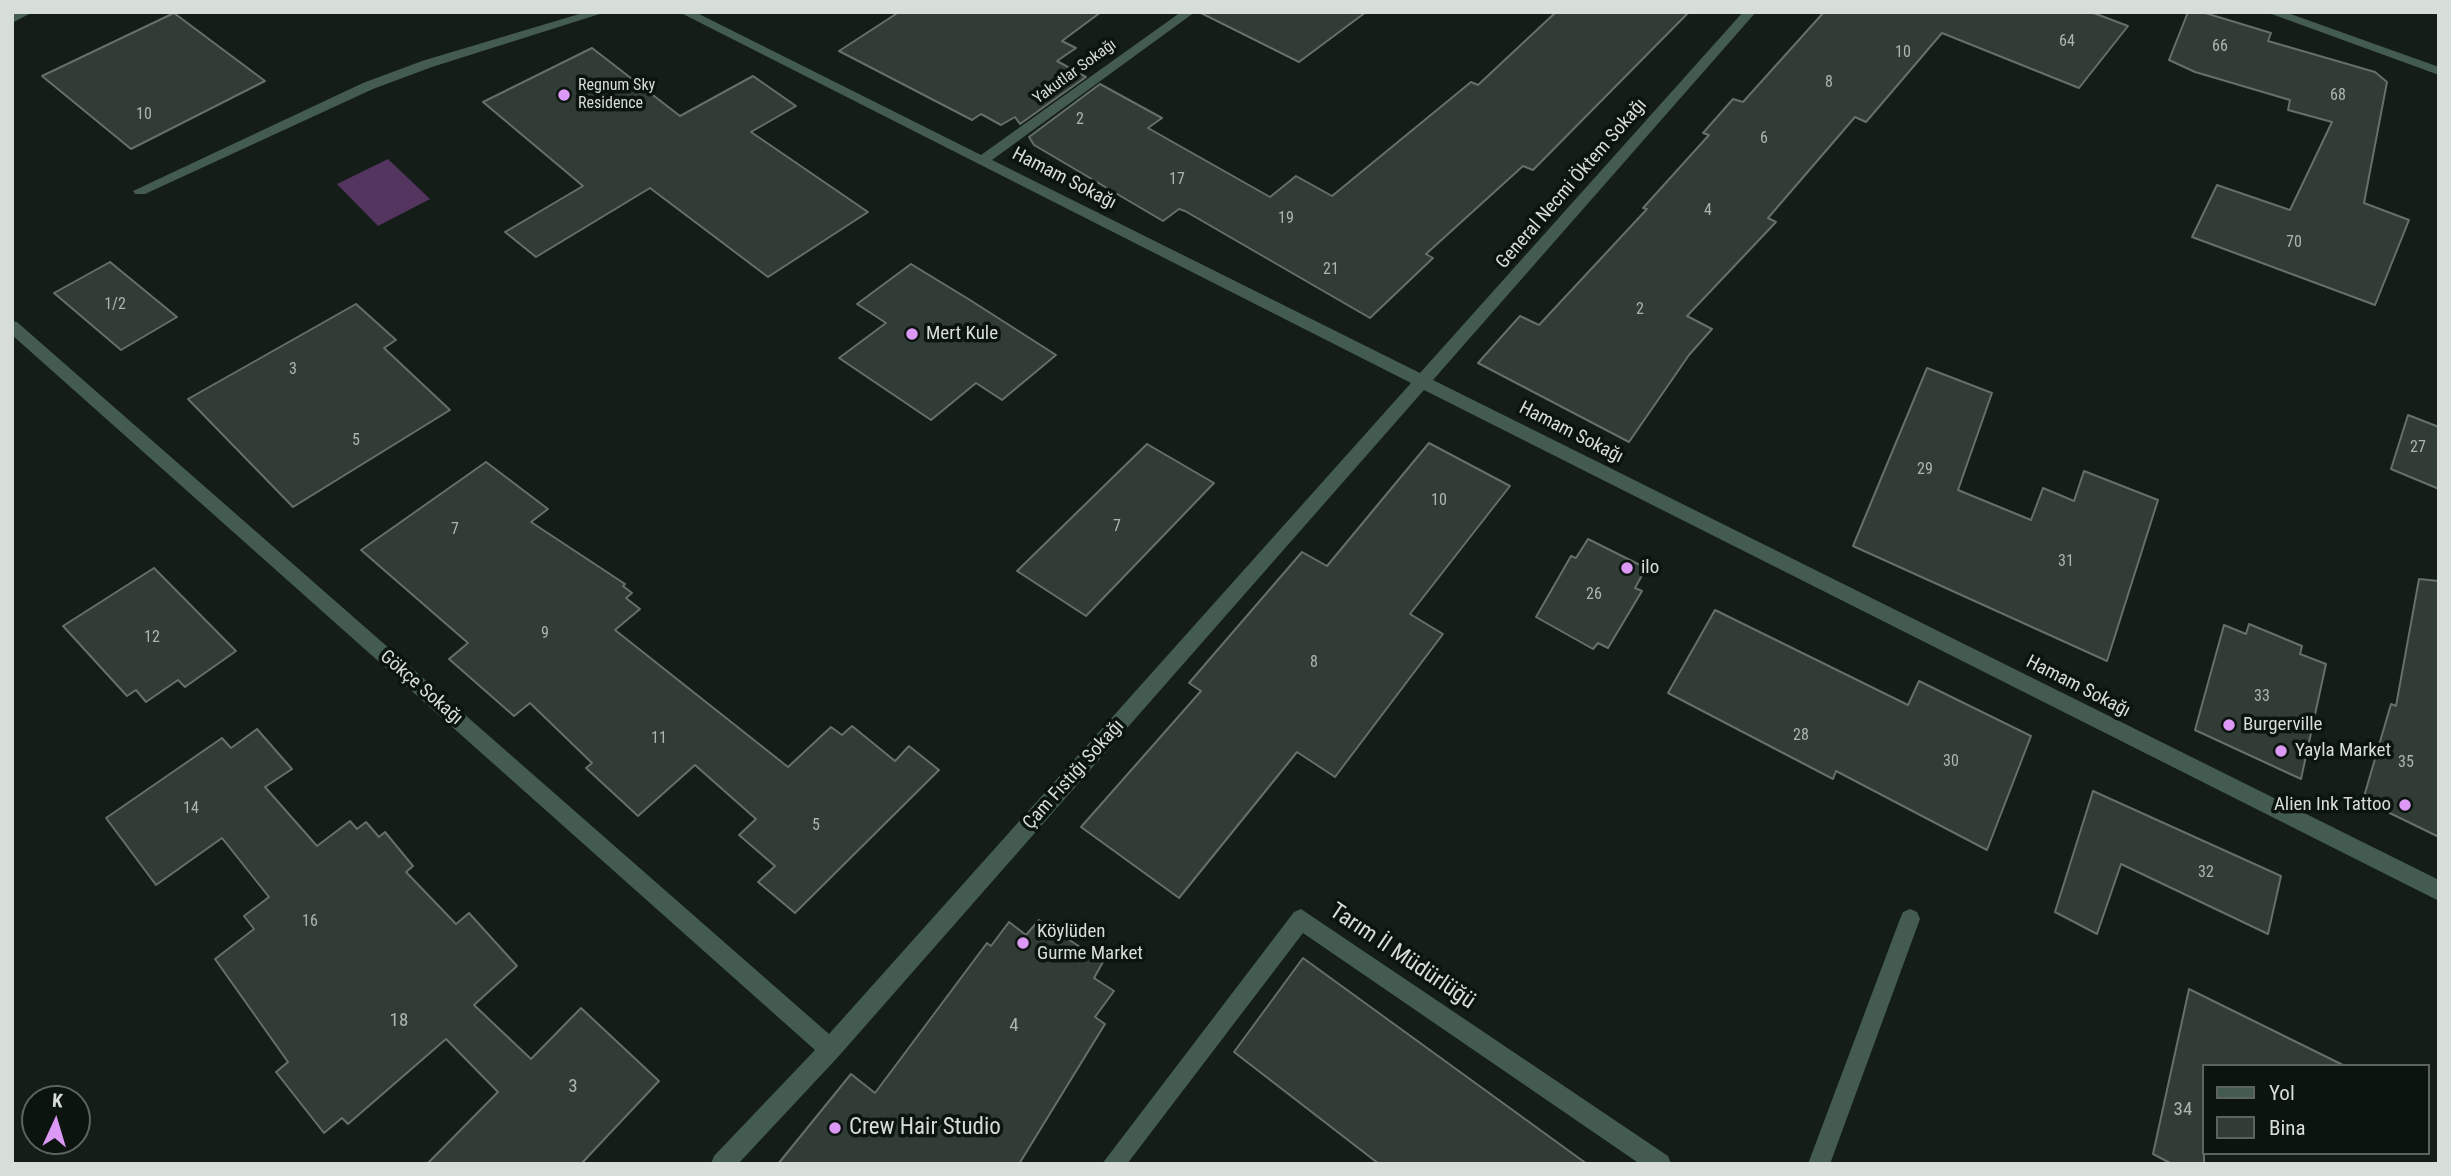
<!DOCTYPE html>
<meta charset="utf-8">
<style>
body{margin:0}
#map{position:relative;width:2451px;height:1176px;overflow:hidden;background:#141d18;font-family:"Roboto Condensed",sans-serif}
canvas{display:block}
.frame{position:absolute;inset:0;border:14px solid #d7ddd9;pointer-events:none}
.legend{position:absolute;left:2202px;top:1064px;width:228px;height:91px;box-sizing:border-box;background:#0b140f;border:2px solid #5d6460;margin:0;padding:9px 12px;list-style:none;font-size:21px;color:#d7ddd9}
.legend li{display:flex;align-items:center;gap:14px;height:35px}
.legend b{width:35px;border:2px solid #5d6460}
.north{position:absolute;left:21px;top:1085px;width:70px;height:70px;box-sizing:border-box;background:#0b140f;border:2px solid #5d6460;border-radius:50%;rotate:4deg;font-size:19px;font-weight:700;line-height:28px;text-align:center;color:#d7ddd9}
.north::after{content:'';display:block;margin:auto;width:24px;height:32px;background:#db99f5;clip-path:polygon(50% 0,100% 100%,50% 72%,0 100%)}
</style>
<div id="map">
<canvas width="2451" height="1176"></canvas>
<div class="frame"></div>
<ul class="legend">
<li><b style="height:9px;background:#445c50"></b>Yol</li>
<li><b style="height:19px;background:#313c36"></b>Bina</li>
</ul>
<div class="north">K</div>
</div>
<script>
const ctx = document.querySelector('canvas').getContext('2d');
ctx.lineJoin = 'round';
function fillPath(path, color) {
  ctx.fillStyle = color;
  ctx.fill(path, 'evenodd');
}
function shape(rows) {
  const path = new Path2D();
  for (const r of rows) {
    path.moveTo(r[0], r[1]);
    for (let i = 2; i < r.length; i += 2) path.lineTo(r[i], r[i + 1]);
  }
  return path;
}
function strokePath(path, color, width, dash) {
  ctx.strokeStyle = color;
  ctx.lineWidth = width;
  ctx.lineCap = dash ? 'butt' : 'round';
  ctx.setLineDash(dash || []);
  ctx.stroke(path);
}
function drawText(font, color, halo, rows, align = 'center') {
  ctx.font = font + ' "Roboto Condensed",sans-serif';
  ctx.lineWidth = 7;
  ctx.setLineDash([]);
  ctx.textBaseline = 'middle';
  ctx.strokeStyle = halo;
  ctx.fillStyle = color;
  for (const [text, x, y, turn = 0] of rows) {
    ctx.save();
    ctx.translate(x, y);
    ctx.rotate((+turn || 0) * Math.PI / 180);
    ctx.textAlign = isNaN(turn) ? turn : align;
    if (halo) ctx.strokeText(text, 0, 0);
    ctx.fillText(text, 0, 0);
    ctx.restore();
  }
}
fillPath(shape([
 [388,159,430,199,378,226,337,184]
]), '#53355f');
const building = shape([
 [899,12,1101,12,1062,41,1076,48,1057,61,1086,77,1020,124,1015,117,1001,125,981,114,972,120,839,51,899,12],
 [1199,12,1366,12,1299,62,1199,12],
 [1556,12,1689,12,1533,170,1523,166,1426,254,1433,258,1370,318,1185,211,1179,209,1163,221,1034,145,1029,137,1100,84,1162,118,1148,128,1270,197,1296,176,1332,196,1471,82,1478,85,1556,12],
 [1824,12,2091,12,2128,26,2079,88,1942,33,1866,122,1855,117,1768,218,1776,222,1687,316,1712,329,1689,355,1629,442,1478,363,1520,316,1539,325,1647,209,1643,208,1709,135,1703,133,1733,99,1743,102,1824,12],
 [2188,12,2202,12,2271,33,2268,41,2375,72,2387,82,2364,203,2409,220,2375,305,2192,237,2217,185,2290,210,2332,122,2288,110,2290,100,2195,72,2169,60,2188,12],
 [174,13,265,81,131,149,42,76,174,13],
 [592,48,680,116,753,76,796,106,751,132,868,212,768,277,650,188,536,257,505,232,583,186,483,102,592,48],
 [110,262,177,317,121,350,54,293,110,262],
 [911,264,970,300,1056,355,1002,400,976,383,931,420,839,358,886,323,857,304,911,264],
 [356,304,396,340,384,348,450,410,293,507,188,399,356,304],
 [1927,368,1992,393,1958,490,2031,520,2043,488,2074,501,2084,471,2158,500,2107,661,1853,546,1927,368],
 [2408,415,2439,427,2439,489,2391,469,2408,415],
 [1429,443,1510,486,1410,614,1443,634,1335,777,1297,752,1179,898,1081,827,1201,691,1189,683,1302,552,1327,566,1429,443],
 [1147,444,1214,483,1086,616,1017,571,1147,444],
 [486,462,548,509,531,522,625,584,623,586,632,593,626,598,640,609,615,630,788,767,831,727,842,735,852,726,895,761,909,746,939,770,795,913,758,882,775,866,739,835,756,819,695,765,638,816,586,768,592,763,530,703,514,716,449,659,468,643,361,550,486,462],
 [1588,539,1646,568,1635,588,1642,591,1608,648,1598,643,1593,649,1536,617,1571,556,1576,558,1588,539],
 [154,568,236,651,185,687,178,680,146,702,136,690,127,696,63,626,154,568],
 [2419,579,2439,581,2439,837,2363,800,2391,704,2396,706,2419,579],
 [1715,610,1908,705,1919,681,2031,736,1987,850,1836,771,1833,779,1668,693,1715,610],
 [2249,624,2302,646,2300,654,2326,664,2301,779,2195,730,2224,625,2246,634,2249,624],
 [257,729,292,769,265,787,317,846,350,821,357,829,366,822,379,837,385,832,413,866,406,872,456,924,469,913,517,966,474,1005,531,1059,581,1008,659,1081,581,1164,427,1164,498,1092,446,1039,348,1124,342,1118,324,1133,276,1072,288,1062,215,959,254,929,244,916,269,897,222,838,156,885,106,818,222,738,231,748,257,729],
 [2093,791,2281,876,2268,934,2121,864,2097,934,2055,912,2093,791],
 [1039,920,1103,962,1094,978,1114,991,1095,1017,1105,1024,1019,1164,778,1164,851,1074,875,1093,987,943,991,946,1009,922,1026,935,1039,920],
 [1303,958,1587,1164,1379,1164,1234,1052,1303,958],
 [2189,989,2345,1066,2204,1066,2204,1164,2172,1164,2153,1154,2189,989]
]);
fillPath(building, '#313c36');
strokePath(building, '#65706a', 2);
fillPath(shape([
 [586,12,606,12,432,67,373,89,145,194,135,194,133,191,363,83,422,61,586,12],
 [1301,909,1668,1156,1671,1164,1640,1164,1303,933,1127,1164,1102,1164,1294,912,1301,909],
 [1910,909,1917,912,1920,919,1830,1164,1808,1164,1900,919,1903,912,1910,909]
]), '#445c50');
fillPath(shape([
 [679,12,695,12,981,155,1181,12,1195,12,992,160,1420,373,1743,12,1756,12,1433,380,2439,880,2439,901,1424,390,838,1057,738,1164,711,1164,714,1156,815,1050,12,335,12,321,17,322,829,1034,1411,383,679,12]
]), '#445c50');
fillPath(shape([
 [16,12,33,12,12,23,12,14,16,12],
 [2266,12,2285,12,2439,67,2439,75,2266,12]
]), '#445c50');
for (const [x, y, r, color] of [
 [564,95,7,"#db99f5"],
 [912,334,7,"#db99f5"],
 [1627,568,7,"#db99f5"],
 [2229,725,7,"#db99f5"],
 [2281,751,7,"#db99f5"],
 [2405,805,7,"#db99f5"],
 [1023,943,7,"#db99f5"],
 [835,1128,7,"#db99f5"]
]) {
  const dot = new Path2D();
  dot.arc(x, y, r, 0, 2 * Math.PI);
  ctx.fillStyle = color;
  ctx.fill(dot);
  strokePath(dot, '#0b140f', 2.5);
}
drawText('16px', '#aeb5b0', null, [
 ["64",2067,42],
 ["66",2220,47],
 ["10",1903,53],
 ["8",1829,83],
 ["68",2338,96],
 ["10",144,115],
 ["2",1080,120],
 ["6",1764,139],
 ["17",1177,180],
 ["4",1708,211],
 ["19",1286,219],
 ["70",2294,243],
 ["21",1331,270],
 ["1/2",115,305],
 ["2",1640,310],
 ["3",293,370],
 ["5",356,441],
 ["27",2418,448],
 ["29",1925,470],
 ["10",1439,501],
 ["7",1117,527],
 ["7",455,530],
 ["31",2066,562],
 ["26",1594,595],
 ["9",545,634],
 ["12",152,638],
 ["8",1314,663],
 ["33",2262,697],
 ["28",1801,736],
 ["11",659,739],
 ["30",1951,762],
 ["35",2406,763],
 ["14",191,809],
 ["5",816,826],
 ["32",2206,873],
 ["16",310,922]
]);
drawText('16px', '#d7ddd9', '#0b140f', [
 ["Yakutlar Sokağı",1075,72,-36]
]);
drawText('16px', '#d7ddd9', '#0b140f', [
 ["Regnum Sky",578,86],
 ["Residence",578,104]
], 'left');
drawText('19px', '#d7ddd9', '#0b140f', [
 ["Hamam Sokağı",1064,179,27],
 ["General Necmi Öktem Sokağı",1572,184,-49],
 ["Hamam Sokağı",1571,433,27],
 ["Hamam Sokağı",2078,687,27],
 ["Gökçe Sokağı",421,688,41],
 ["Çam Fıstığı Sokağı",1074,775,-48]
]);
drawText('19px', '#d7ddd9', '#0b140f', [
 ["Mert Kule",926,334],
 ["ilo",1641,568],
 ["Burgerville",2243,725],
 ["Yayla Market",2295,751],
 ["Alien Ink Tattoo",2391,805,"right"],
 ["Köylüden",1037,932],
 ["Gurme Market",1037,954]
], 'left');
drawText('19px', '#aeb5b0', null, [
 ["18",399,1021],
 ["4",1014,1026],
 ["3",573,1087],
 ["34",2183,1110]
]);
drawText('23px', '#d7ddd9', '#0b140f', [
 ["Tarım İl Müdürlüğü",1402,957,34]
]);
drawText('23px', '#d7ddd9', '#0b140f', [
 ["Crew Hair Studio",849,1128]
], 'left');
</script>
